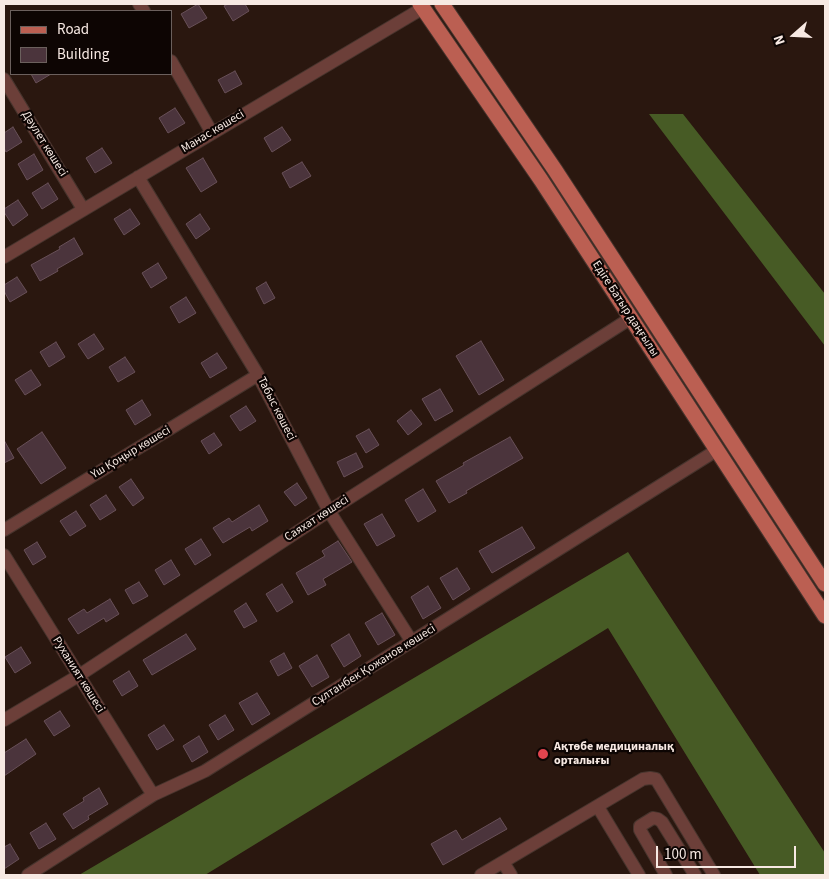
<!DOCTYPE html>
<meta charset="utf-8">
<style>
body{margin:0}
#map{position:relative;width:829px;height:879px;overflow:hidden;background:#2a170f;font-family:"Source Sans 3",sans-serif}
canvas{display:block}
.frame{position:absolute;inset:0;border:5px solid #f7e9e3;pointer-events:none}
.legend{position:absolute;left:10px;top:10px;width:162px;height:65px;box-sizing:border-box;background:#0d0503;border:1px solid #6b605d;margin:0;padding:6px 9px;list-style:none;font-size:15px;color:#f7e9e3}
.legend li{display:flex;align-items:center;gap:10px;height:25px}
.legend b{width:25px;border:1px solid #6b605d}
.north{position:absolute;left:769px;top:10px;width:50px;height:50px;-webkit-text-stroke:4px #0d0503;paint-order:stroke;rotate:251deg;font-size:14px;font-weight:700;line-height:20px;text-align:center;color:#f7e9e3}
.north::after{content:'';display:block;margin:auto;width:18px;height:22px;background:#f7e9e3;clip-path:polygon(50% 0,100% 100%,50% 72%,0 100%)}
.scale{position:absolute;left:656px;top:846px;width:140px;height:22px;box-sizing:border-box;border:2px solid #f7e9e3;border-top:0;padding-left:6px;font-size:15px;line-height:18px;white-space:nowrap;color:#f7e9e3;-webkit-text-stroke:4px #0d0503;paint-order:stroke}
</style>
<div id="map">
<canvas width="829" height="879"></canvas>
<div class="frame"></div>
<ul class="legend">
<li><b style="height:6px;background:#bb5f52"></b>Road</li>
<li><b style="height:14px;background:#4b343c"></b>Building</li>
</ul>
<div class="north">N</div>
<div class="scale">100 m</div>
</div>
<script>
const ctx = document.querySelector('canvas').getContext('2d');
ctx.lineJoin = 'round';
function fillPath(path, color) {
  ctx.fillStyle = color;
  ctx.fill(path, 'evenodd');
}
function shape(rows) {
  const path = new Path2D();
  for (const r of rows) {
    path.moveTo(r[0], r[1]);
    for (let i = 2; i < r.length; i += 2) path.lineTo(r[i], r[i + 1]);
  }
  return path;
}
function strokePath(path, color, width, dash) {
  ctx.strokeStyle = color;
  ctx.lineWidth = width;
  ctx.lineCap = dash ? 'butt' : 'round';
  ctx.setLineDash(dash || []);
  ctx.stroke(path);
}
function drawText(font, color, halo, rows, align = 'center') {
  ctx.font = font + ' "Source Sans 3",sans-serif';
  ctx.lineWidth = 4.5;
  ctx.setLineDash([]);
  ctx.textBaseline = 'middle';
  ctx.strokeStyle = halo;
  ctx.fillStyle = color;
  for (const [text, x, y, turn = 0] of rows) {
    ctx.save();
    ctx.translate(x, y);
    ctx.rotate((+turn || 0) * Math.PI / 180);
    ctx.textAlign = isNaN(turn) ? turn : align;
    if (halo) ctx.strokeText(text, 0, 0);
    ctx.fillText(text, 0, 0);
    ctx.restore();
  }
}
fillPath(shape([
 [649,114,683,114,825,294,825,346],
 [628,552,825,853,825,875,760,875,608,628,205,875,79,875]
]), '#475b25');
const building = shape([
 [198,4,207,18,189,28,181,14,198,4],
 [228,4,245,4,249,11,233,21,224,6,228,4],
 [235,71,242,84,225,93,218,80,235,71],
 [31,74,51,74,36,83,31,74],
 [175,108,185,123,168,133,159,118,175,108],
 [13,127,22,142,6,152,4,148,4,133,13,127],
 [282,127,291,140,272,152,264,138,282,127],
 [102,148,112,163,95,173,86,158,102,148],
 [34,154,43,170,27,180,18,164,34,154],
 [203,158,217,182,201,192,186,168,203,158],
 [302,162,311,176,290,188,282,173,302,162],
 [48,183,58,199,42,209,32,193,48,183],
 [18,200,28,215,13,226,4,212,4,209,18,200],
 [130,209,140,224,124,235,114,219,130,209],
 [200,214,210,229,196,239,186,224,200,214],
 [74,238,83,254,57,269,58,271,40,281,31,265,60,249,59,247,74,238],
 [158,263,167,278,151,288,142,273,158,263],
 [17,277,27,292,10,302,4,291,4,285,17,277],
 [266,282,275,298,264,304,256,288,266,282],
 [186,297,196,313,179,323,170,307,186,297],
 [94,334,104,349,88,359,78,344,94,334],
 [481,341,504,380,479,395,456,356,481,341],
 [56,342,65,357,49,367,40,352,56,342],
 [217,353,227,368,210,378,201,363,217,353],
 [125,357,135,372,118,382,109,367,125,357],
 [31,370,41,385,25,395,15,380,31,370],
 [440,389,453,411,435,421,422,399,440,389],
 [142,400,151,415,135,425,126,410,142,400],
 [246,406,256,421,240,431,230,416,246,406],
 [411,410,422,424,408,435,397,421,411,410],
 [369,429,379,445,366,453,356,436,369,429],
 [42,432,66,468,41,484,17,449,42,432],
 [214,433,222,445,209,454,201,441,214,433],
 [510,437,523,458,466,491,467,493,449,503,436,481,464,465,463,463,510,437],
 [4,440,14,458,4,463,4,440],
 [356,453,363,467,344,477,337,462,356,453],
 [131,479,144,498,133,506,119,487,131,479],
 [297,483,307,498,295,506,284,492,297,483],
 [423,489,436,511,418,522,405,500,423,489],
 [106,495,116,510,100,520,90,505,106,495],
 [259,505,268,521,252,531,250,527,223,543,213,528,229,518,232,522,259,505],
 [76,511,86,526,70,536,60,521,76,511],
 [382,514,395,536,377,546,364,524,382,514],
 [522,527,535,548,492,573,479,551,522,527],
 [201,539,211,555,195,565,185,549,201,539],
 [338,541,352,562,323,579,326,585,308,595,296,573,325,556,322,551,338,541],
 [37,542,46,557,33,565,24,550,37,542],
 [171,560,180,575,164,585,155,570,171,560],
 [457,568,470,589,453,600,440,578,457,568],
 [139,582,148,596,133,604,125,590,139,582],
 [282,584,293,602,277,612,266,594,282,584],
 [428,586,441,608,423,619,411,597,428,586],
 [110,599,119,614,106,622,104,618,78,634,68,619,84,609,87,613,110,599],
 [246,603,257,621,244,628,234,611,246,603],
 [382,613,395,635,378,645,365,623,382,613],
 [186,634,196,649,152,675,143,660,186,634],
 [349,634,361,656,344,667,331,645,349,634],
 [21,647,31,663,15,673,5,657,21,647],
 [284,653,292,668,278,676,270,661,284,653],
 [317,655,329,677,312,687,299,666,317,655],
 [129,671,138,686,122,696,113,681,129,671],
 [257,693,270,714,252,725,239,703,257,693],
 [60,711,70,726,54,736,44,721,60,711],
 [225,715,234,730,218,740,209,725,225,715],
 [164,725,174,740,157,750,148,735,164,725],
 [199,736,208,752,192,762,183,746,199,736],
 [26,739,36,754,4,776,4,753,26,739],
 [99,788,108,804,88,816,89,819,73,829,63,814,84,801,83,798,99,788],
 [500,818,507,829,443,865,431,844,456,830,462,840,500,818],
 [46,823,56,839,39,849,30,833,46,823],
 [10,844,19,859,4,869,4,847,10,844]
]);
fillPath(building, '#4b343c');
strokePath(building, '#685058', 1);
const minor = shape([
 [139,4,144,11],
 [171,61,212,133],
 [4,79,83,209],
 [138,177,258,375,329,511,412,642],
 [4,257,423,8],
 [4,530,258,375],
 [4,555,153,795],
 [4,720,78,676,329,511,631,318],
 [598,807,639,875],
 [503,862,511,875],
 [28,875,153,795,205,771,717,450],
 [481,875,643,779,650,778,656,779,714,875],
 [666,875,640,830,640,826,653,818,658,819,662,822,695,875]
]);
const major = shape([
 [420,4,541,180,825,616],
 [442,4,555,170,825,584]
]);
strokePath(minor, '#47342d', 14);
strokePath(major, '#47342d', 17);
strokePath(minor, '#6c3f39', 12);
strokePath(major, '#bb5f52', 15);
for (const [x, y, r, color] of [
 [543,754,6,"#e0444e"]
]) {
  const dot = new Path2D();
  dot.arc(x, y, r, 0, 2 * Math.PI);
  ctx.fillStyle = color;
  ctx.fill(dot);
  strokePath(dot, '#0d0503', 2);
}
drawText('12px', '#f7e9e3', '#0d0503', [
 ["Манас көшесі",213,132,-31],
 ["Дәулет көшесі",44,144,58],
 ["Едіге Батыр даңғылы",625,309,57],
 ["Табыс көшесі",276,409,63],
 ["Үш Қоңыр көшесі",131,453,-31],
 ["Саяхат көшесі",317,519,-33],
 ["Сұлтанбек Қожанов көшесі",374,666,-32],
 ["Руханият көшесі",78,675,58]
]);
drawText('bold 12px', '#f7e9e3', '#0d0503', [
 ["Ақтөбе медициналық",554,747],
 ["орталығы",554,761]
], 'left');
</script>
